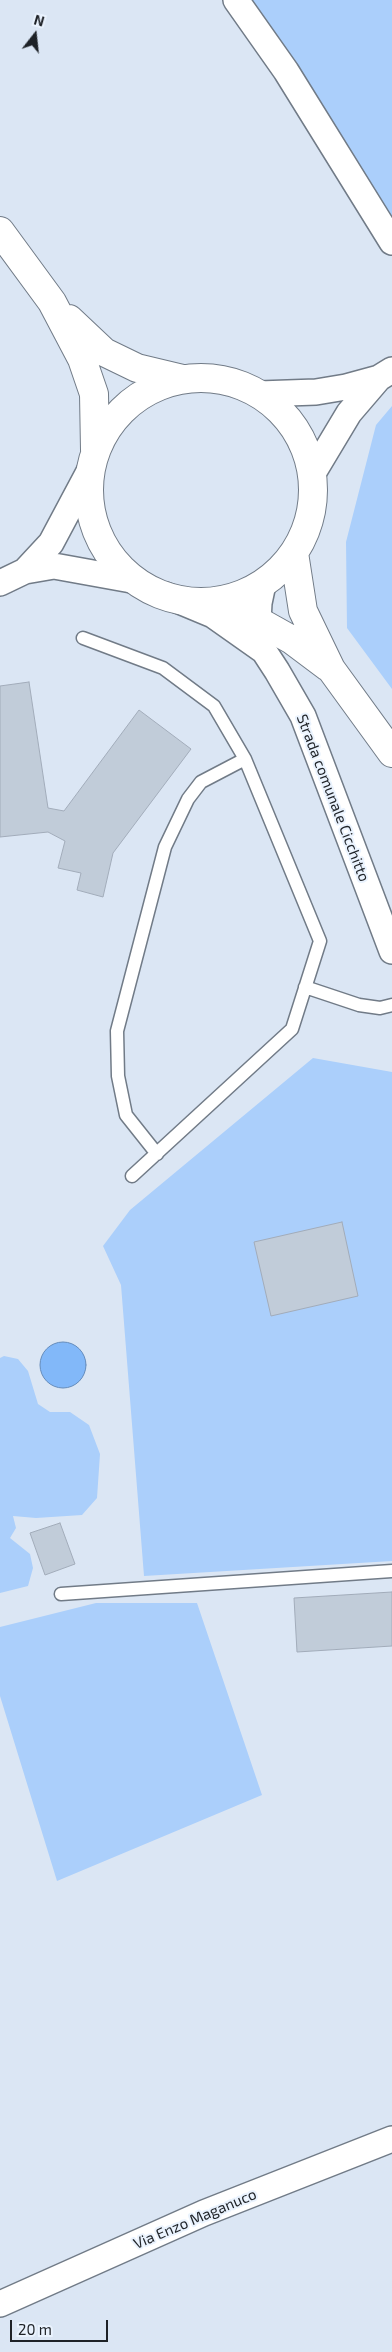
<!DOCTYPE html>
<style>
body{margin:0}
#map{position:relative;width:392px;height:2352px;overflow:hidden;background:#dbe6f4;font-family:"Exo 2",sans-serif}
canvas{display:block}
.north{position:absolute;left:10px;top:10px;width:50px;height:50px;-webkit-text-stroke:4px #eaf3fe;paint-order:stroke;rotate:16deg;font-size:14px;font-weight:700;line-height:20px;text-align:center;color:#1e2227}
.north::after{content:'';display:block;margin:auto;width:18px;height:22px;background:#1e2227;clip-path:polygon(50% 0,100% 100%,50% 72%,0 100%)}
.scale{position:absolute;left:10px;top:2320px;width:98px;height:22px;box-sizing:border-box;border:2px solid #1e2227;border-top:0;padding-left:6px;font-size:15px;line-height:18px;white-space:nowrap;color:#1e2227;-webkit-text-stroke:4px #eaf3fe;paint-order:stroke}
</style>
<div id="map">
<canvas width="392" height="2352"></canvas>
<div class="north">N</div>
<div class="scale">20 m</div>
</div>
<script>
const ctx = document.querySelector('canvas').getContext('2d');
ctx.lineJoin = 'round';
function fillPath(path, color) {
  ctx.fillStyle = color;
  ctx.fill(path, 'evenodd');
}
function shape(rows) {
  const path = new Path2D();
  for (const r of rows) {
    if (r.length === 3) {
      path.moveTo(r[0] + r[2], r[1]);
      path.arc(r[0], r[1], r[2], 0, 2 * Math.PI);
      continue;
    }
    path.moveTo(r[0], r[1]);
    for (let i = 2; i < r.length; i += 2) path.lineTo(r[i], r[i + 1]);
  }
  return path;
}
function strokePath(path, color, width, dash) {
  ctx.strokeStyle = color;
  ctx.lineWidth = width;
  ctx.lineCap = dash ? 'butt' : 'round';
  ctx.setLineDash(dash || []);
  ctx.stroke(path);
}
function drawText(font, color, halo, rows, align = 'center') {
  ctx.font = font + ' "Exo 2",sans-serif';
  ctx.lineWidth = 4;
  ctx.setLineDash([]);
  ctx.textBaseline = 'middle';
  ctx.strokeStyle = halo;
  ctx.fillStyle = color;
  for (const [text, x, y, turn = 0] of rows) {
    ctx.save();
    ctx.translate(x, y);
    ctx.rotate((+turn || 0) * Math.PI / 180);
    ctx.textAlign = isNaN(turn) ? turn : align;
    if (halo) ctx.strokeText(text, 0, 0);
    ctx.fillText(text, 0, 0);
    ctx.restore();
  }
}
fillPath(shape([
 [231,0,392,0,392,246],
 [392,406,392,689,347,628,346,542,376,425],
 [313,1058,392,1072,392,1561,144,1576,121,1285,103,1246,130,1210],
 [4,1356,18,1359,28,1371,38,1404,50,1412,70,1412,89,1425,100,1454,97,1498,82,1515,36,1518,13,1516,16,1528,10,1538,30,1554,33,1568,28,1586,0,1593,0,1358],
 [96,1603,197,1603,262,1795,57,1881,0,1696,0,1627]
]), '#abcffb');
const water = shape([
 [63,1365,23]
]);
fillPath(water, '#82b8f9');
strokePath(water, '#648bba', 1);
const building = shape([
 [29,682,48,808,64,811,139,710,191,749,113,853,103,897,77,890,81,873,58,868,65,841,48,832,0,837,0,686,29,682],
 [342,1222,358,1296,271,1316,254,1242,342,1222],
 [60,1523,75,1564,45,1575,30,1533,60,1523],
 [392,1592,392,1646,297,1652,294,1598,392,1592]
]);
fillPath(building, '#c1ccd9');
strokePath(building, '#a2acba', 1);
const lane = shape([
 [83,638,163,668,214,706,245,759,320,941,292,1029,132,1176],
 [305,987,359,1005,380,1008,392,1005],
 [157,1154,126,1115,118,1076,117,1031,165,847,188,799,201,782,245,759],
 [61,1594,392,1571]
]);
const street = shape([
 [236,0,286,71,392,242],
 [259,394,316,392,346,387,379,378,392,370],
 [313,473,349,413,379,378],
 [25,571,51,543,92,466],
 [0,583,25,571,54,566,137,581],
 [165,595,213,615,264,651,277,671,303,716,392,951],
 [261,639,258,621,259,603,263,584],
 [0,2304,204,2213,392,2139]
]);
const secondary = shape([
 [0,231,52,302,82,359,94,394,95,450],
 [69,319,104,352,137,368,183,379],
 [201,490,112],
 [294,553,303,611,331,669,392,753],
 [205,604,258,621,292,640,328,667]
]);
strokePath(lane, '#717b87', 15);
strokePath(street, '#717b87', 28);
strokePath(secondary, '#717b87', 30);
strokePath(lane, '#fff', 12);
strokePath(street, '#fff', 25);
strokePath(secondary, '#fff', 28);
drawText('15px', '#1e2227', '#eaf3fe', [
 ["Strada comunale Cicchitto",333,798,69],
 ["Via Enzo Maganuco",195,2219,-23]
]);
</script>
